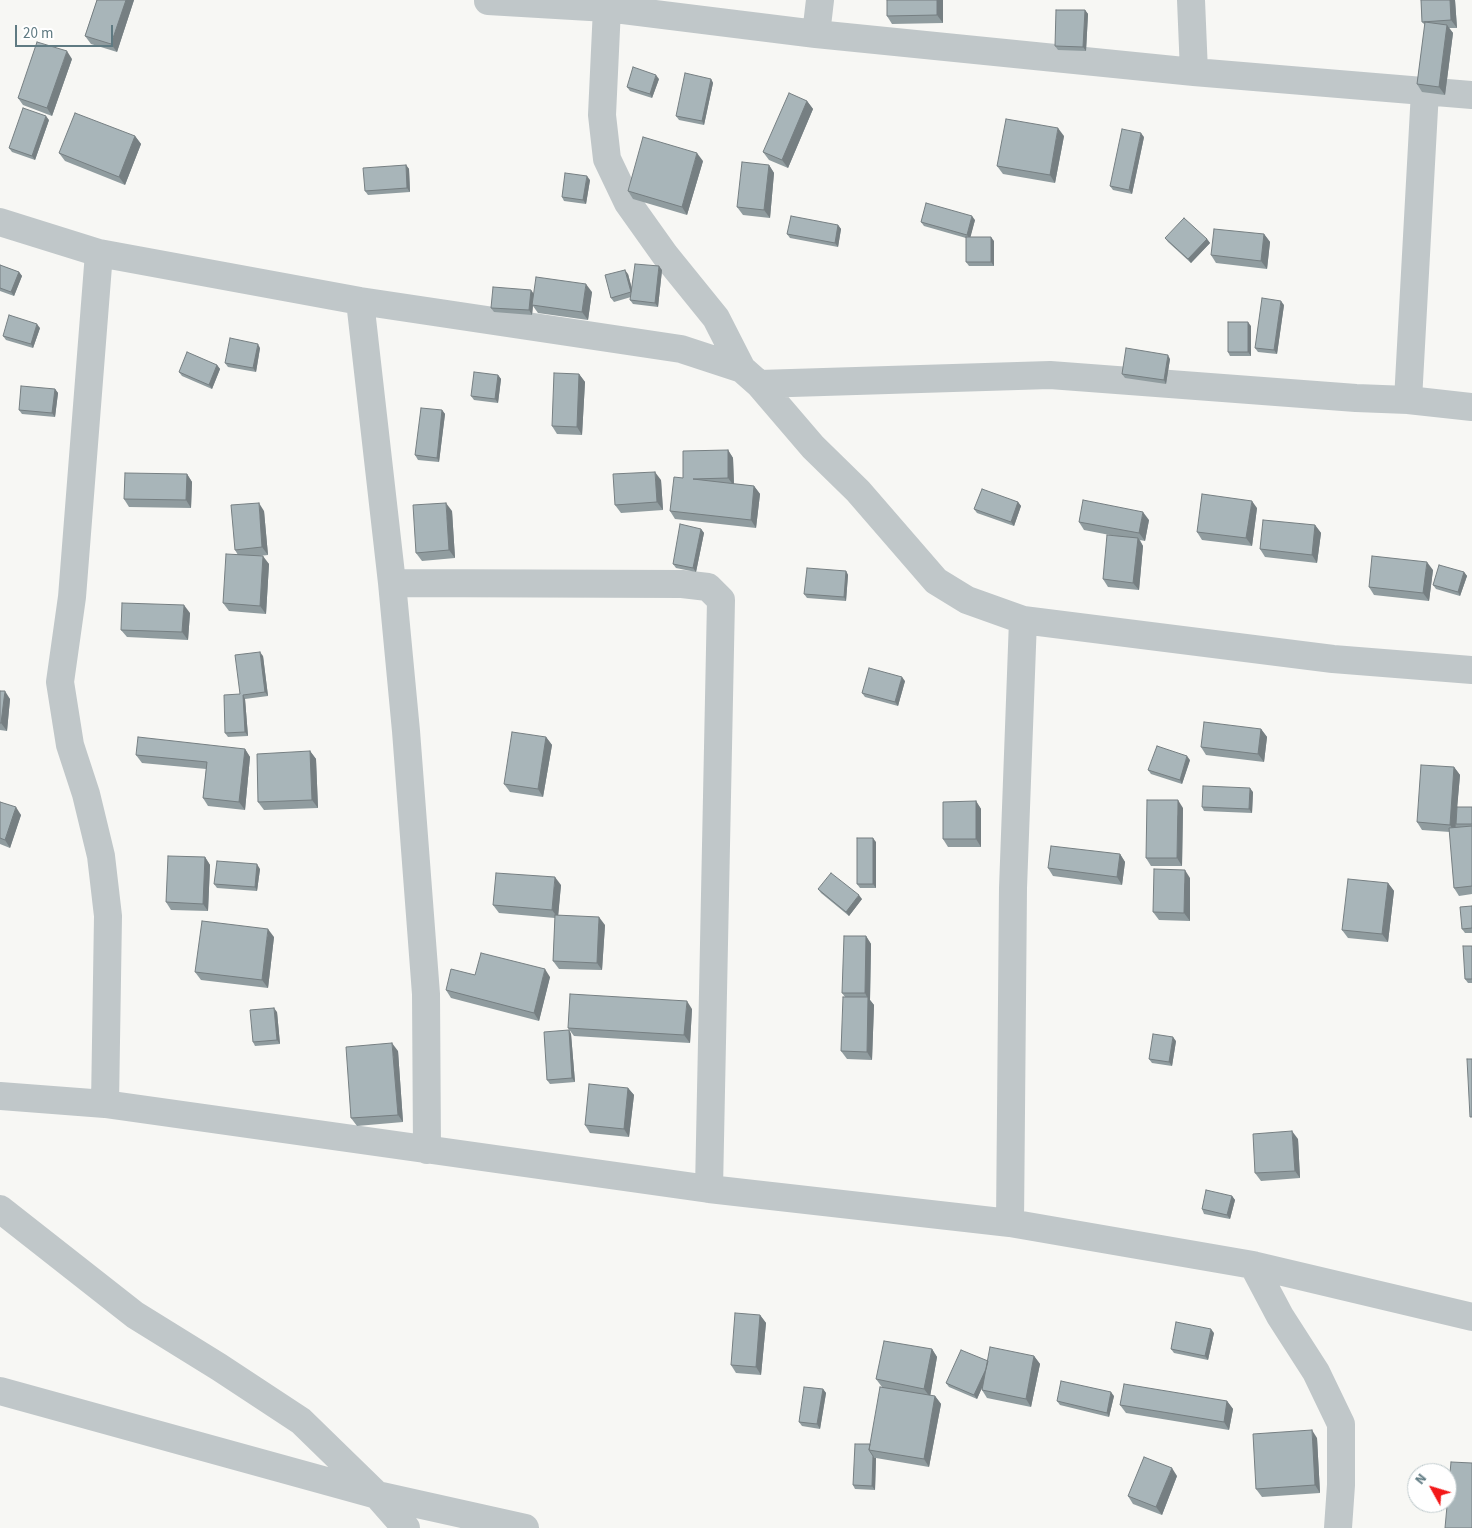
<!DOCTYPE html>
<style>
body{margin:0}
#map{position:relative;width:1472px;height:1528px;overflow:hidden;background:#f7f7f4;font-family:"Source Sans 3",sans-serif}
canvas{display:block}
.north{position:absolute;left:1407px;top:1463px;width:50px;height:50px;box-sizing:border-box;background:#fff;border:1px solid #bfcacd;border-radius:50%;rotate:309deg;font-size:14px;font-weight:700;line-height:20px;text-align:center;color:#5f7a82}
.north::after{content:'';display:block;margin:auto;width:18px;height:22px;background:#f31819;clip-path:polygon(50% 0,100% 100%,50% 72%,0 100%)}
.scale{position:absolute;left:15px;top:25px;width:98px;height:22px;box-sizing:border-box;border:2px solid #5f7a82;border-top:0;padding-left:6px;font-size:15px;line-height:18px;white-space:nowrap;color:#5f7a82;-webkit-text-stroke:4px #fff;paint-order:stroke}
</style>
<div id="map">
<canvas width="1472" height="1528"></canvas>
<div class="north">N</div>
<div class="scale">20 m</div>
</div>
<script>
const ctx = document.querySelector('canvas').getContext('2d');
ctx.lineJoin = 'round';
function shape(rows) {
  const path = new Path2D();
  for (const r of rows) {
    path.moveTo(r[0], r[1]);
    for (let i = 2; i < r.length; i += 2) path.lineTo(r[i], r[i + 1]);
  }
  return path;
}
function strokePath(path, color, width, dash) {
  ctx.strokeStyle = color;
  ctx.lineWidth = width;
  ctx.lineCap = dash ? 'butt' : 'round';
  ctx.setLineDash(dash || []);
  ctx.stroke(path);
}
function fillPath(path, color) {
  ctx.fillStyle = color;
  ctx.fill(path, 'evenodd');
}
strokePath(shape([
 [1191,0,1194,72],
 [488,1,607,8,816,34,1194,72,1472,95],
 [607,8,602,115,607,159,628,203,665,255,716,318,742,369],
 [816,34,820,0],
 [0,222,99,253,360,301,681,349,742,369,759,384,813,447,858,491,936,581,967,600,1023,620,1333,659,1472,670],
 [99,253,72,597,60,682,70,745,86,794,101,856,108,916,105,1104],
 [360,301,392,583,406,731,426,994,427,1150],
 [759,384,1050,375,1356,398,1408,400,1472,407],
 [1408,400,1425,91],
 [392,583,682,584,708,587,721,600,709,1189],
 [0,1096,105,1104,709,1189,1010,1223,1253,1265,1472,1317],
 [0,1209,135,1315,219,1367,301,1421,377,1495,406,1528],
 [1010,1223,1013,888,1023,620],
 [1253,1265,1280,1316,1316,1372,1341,1424,1341,1485,1338,1528],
 [0,1391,377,1495,525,1528]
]), '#c0c7c9', 28);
fillPath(shape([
 [97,0,134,0,117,52,91,44,85,36],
 [887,0,943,0,943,23,892,24,887,16],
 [1421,0,1455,0,1457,28,1449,28,1453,33,1445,95,1422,92,1417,84,1425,25,1422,22],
 [1085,10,1088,14,1086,51,1058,50,1055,46],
 [72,59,52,116,23,105,18,98],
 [659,79,652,98,630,91,627,87],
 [711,79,713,83,704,125,679,120,676,116],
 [807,101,813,109,788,168,769,160,763,152],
 [49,120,35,160,12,152,9,148],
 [135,136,141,144,125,185,65,161,59,153],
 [1064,136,1055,183,1003,174,997,166],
 [1144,137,1132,194,1113,190,1110,186],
 [703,161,687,215,633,199,628,191],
 [406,165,409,169,410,192,368,195,365,191],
 [769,165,774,173,770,218,743,215,737,207],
 [590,180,586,204,564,201,562,197],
 [975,220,970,237,994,241,994,266,969,266,966,262,966,238,924,226,921,222],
 [838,225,841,229,838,247,790,238,787,234],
 [1264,234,1270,242,1267,269,1216,263,1211,255],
 [1165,238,1207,239,1210,243,1191,263,1168,242],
 [0,265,19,272,22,276,14,296,0,291],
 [662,270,658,307,633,304,630,300,631,297,614,302,611,298,628,274,632,290],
 [592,292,588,320,538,313,533,306,532,315,494,312,491,308,534,294],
 [1284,305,1277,354,1258,352,1255,348],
 [1251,326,1251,356,1230,356,1228,352],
 [40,328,33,348,6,340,3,336],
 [260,348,256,372,228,367,225,363],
 [1170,359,1166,384,1125,378,1122,374],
 [217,365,220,369,212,389,182,376,179,372],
 [579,374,585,382,582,435,557,434,552,426],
 [498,375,501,379,498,403,474,400,471,396],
 [55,389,58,393,55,417,22,414,19,410],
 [442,410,445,414,439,462,418,460,415,455],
 [728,450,733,458,734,484,754,486,760,494,756,528,675,519,670,511,683,478],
 [187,474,192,482,191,508,129,507,124,499],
 [661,480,663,510,621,513,615,505],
 [1018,502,1021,506,1014,526,977,513,974,509],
 [1257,508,1252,546,1202,540,1197,532],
 [264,511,268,555,259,556,269,564,266,614,229,611,223,603,238,555,235,550],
 [452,511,455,558,422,561,416,553],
 [1149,520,1145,541,1140,540,1143,546,1139,590,1108,587,1103,579,1115,536,1084,530,1079,522],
 [1315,525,1321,533,1317,563,1265,557,1260,549],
 [701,529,704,533,696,572,676,568,673,564],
 [1433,570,1429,601,1374,595,1369,587],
 [846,571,848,575,846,601,807,598,804,594],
 [1464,572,1467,576,1460,596,1436,589,1433,585],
 [190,613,188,640,127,637,121,630],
 [263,656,268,696,245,699,248,736,228,737,225,733,240,694],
 [905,681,898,706,865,697,862,693],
 [0,691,10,699,7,731,0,730],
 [1261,729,1267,737,1264,762,1206,755,1201,747],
 [546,737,552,745,543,797,510,792,504,784],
 [245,749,250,757,245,810,208,806,203,798,206,769,142,763,136,755],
 [310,751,316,759,318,808,264,810,258,802],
 [1190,760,1182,784,1151,774,1148,770],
 [1454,767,1460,775,1457,807,1472,807,1472,894,1459,896,1454,888,1450,832,1422,830,1417,822],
 [1253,792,1252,813,1204,811,1202,807],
 [976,801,981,809,981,847,948,847,943,839],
 [0,802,21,815,10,848,0,844],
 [1183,808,1182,866,1151,866,1146,858],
 [876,842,876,888,860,888,857,884],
 [1120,854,1125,862,1122,885,1053,876,1048,868],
 [205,857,210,865,208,911,171,910,166,902],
 [260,869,257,891,217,888,214,884],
 [1190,878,1190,921,1159,920,1153,912],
 [1388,883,1394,891,1388,942,1348,938,1342,930],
 [561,885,558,915,605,925,602,970,559,969,553,961,555,918,499,913,493,905],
 [818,889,862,899,849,916,821,893],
 [1472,906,1472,933,1465,933,1462,929],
 [866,936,871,944,870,1000,874,1005,872,1060,847,1059,841,1051,845,997,842,993],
 [274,937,268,988,201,980,195,972],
 [1472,946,1472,983,1468,983,1465,979],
 [475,975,550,977,539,1021,451,998,446,990],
 [692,1009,690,1043,574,1036,568,1028],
 [277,1012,280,1044,255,1046,253,1042],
 [569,1030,571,1034,575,1082,550,1084,547,1080],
 [1176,1041,1172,1066,1152,1063,1149,1059],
 [398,1051,403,1122,357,1126,351,1118],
 [628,1088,634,1095,629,1137,590,1133,585,1125],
 [1298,1139,1300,1178,1261,1181,1255,1173],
 [1232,1196,1235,1200,1230,1219,1204,1214,1202,1209],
 [760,1315,766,1323,761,1375,736,1373,731,1365],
 [1214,1333,1208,1360,1174,1353,1171,1349],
 [932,1349,937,1357,930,1396,935,1396,941,1404,929,1467,876,1458,875,1490,855,1489,853,1485,870,1444,882,1387,876,1379],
 [1034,1356,1040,1364,1031,1407,987,1398,982,1390,982,1387,977,1399,949,1387,946,1383,988,1361],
 [823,1389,826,1393,820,1429,802,1426,799,1422],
 [1114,1396,1109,1417,1060,1405,1057,1401],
 [1227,1401,1233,1409,1229,1430,1126,1413,1120,1405],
 [1317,1438,1320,1493,1262,1497,1256,1489],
 [1177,1476,1162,1515,1133,1504,1128,1496]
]), '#909c9f');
fillPath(shape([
 [126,0,134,0,117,52,111,44],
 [937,0,943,0,943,23,937,15],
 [1450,0,1455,0,1457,28,1451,20],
 [1085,10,1088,14,1086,51,1083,47],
 [1447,25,1453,33,1445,95,1439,87],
 [67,51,72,59,52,116,47,108],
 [656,75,659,79,652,98,650,94],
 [711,79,713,83,704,125,702,121],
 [807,101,813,109,788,168,782,160],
 [46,116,49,120,35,160,32,156],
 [1058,128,1064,136,1055,183,1050,175],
 [1141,133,1144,137,1132,194,1129,190],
 [135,136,141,144,125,185,119,177],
 [697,153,703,161,687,215,682,207],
 [406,165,409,169,410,192,407,188],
 [769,165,774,173,770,218,764,210],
 [587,176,590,180,586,204,583,200],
 [972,216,975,220,970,239,967,235],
 [838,225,841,229,838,247,835,243],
 [1264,234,1270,242,1267,269,1261,261],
 [991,237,994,241,994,266,991,262],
 [1207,239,1210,243,1191,263,1188,259],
 [659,266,662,270,658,307,655,303],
 [625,270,628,274,634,296,631,292],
 [19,272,22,276,14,296,11,292],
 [586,284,592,292,588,320,582,312],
 [531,290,534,294,532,315,529,310],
 [1281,301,1284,305,1277,354,1274,350],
 [1248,322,1251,326,1251,356,1248,352],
 [37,324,40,328,33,348,31,344],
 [258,344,260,348,256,372,253,368],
 [1168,355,1170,359,1166,384,1164,380],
 [217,365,220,369,212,389,209,385],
 [579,374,585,382,582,435,577,427],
 [498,375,501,379,498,403,495,399],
 [55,389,58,393,55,417,52,413],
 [442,410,445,414,439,462,437,458],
 [728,450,733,458,734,486,728,478],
 [655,472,661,480,663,510,657,502],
 [187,474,192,482,191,508,186,500],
 [754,486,760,494,756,528,751,520],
 [1252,501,1257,508,1252,546,1246,538],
 [1018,502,1021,506,1014,526,1011,522],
 [259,503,264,511,268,555,262,547],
 [446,503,452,511,455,558,449,550],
 [1143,512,1149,520,1145,541,1139,533],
 [1315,525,1321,533,1317,563,1312,555],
 [701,529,704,533,696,572,693,568],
 [1138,538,1143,546,1139,590,1133,583],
 [263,556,269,564,266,614,260,606],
 [1427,562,1433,570,1429,601,1423,593],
 [846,571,848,575,846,601,844,597],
 [1464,572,1467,576,1460,596,1458,592],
 [184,605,190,613,188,640,182,632],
 [260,652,263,656,268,696,265,692],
 [902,677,905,681,898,706,895,702],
 [5,691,10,699,7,731,1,723],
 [243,695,245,699,248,736,245,732],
 [1261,729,1267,737,1264,762,1258,754],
 [546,737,552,745,543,797,538,789],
 [245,749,250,757,245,810,239,802],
 [310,751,316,759,318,808,312,800],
 [1187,756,1190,760,1182,784,1180,780],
 [1454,767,1460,775,1455,833,1450,825],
 [1250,788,1253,792,1252,813,1249,809],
 [1178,800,1183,808,1182,866,1177,858],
 [976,801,981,809,981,847,976,839],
 [16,807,21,815,10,848,5,840],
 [873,838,876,842,876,888,873,884],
 [1120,854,1125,862,1122,885,1117,877],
 [205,857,210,865,208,911,203,904],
 [257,864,260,869,257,891,255,887],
 [1185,870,1190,878,1190,921,1184,913],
 [555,877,561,885,558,918,552,910],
 [1388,883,1394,891,1388,942,1382,934],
 [859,895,862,899,849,916,846,912],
 [599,917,605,925,602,970,597,963],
 [268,929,274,937,268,988,262,980],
 [866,936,871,944,870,1000,874,1005,872,1060,867,1052,868,999,865,993],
 [545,969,550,977,539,1021,534,1013],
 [687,1001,692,1009,690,1043,684,1035],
 [274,1008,277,1012,280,1044,277,1040],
 [569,1030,571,1034,575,1082,572,1078],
 [1173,1037,1176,1041,1172,1066,1169,1062],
 [392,1043,398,1051,403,1122,398,1115],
 [628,1088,634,1095,629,1137,624,1129],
 [1292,1131,1298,1139,1300,1178,1295,1171],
 [1232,1196,1235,1200,1230,1219,1227,1215],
 [760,1315,766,1323,761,1375,756,1367],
 [1211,1329,1214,1333,1208,1360,1205,1356],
 [932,1349,937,1357,930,1397,924,1389],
 [1034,1356,1040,1364,1031,1407,1026,1399],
 [989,1362,992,1366,977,1399,974,1395],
 [823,1389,826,1393,820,1429,817,1424],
 [1111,1392,1114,1396,1109,1417,1107,1413],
 [935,1396,941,1404,929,1467,924,1459],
 [1227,1401,1233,1409,1229,1430,1224,1422],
 [1312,1430,1317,1438,1320,1493,1315,1485],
 [873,1456,874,1458,876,1458,875,1490,872,1486],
 [1172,1468,1177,1476,1162,1515,1156,1507]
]), '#767f82');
const building = shape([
 [97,0,126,0,111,44,85,36,97,0],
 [887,0,937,0,937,15,887,16,887,0],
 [1421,0,1450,0,1451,20,1422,22,1421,0],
 [1056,10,1085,10,1083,47,1055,46,1056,10],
 [1425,22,1447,25,1439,87,1417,84,1425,22],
 [37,42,67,51,47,108,18,98,37,42],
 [633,67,656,75,650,94,627,87,633,67],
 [685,73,711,79,702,121,676,116,685,73],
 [789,93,807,101,782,160,763,152,789,93],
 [23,108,46,116,32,156,9,148,23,108],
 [75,113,135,136,119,177,59,153,75,113],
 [1006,119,1058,128,1050,175,997,166,1006,119],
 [1122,129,1141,133,1129,190,1110,186,1122,129],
 [643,137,697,153,682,207,628,191,643,137],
 [742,162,769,165,764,210,737,207,742,162],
 [406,165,407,188,365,191,363,168,406,165],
 [565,173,587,176,583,200,562,197,565,173],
 [926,203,972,216,967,235,921,222,926,203],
 [791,216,838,225,835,243,787,234,791,216],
 [1184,218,1207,239,1188,259,1165,238,1184,218],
 [1214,229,1264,234,1261,261,1211,255,1214,229],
 [966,237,991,237,991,262,966,262,966,237],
 [635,264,659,266,655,303,630,300,635,264],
 [0,265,19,272,11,292,0,288,0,265],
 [625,270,631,292,611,298,605,275,625,270],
 [536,277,586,284,582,312,532,305,536,277],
 [493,287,531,290,529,310,491,308,493,287],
 [1262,298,1281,301,1274,350,1255,348,1262,298],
 [9,315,37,324,31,344,3,336,9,315],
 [1228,322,1248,322,1248,352,1228,352,1228,322],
 [230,338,258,344,253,368,225,363,230,338],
 [1126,348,1168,355,1164,380,1122,374,1126,348],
 [187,352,217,365,209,385,179,372,187,352],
 [474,372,498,375,495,399,471,396,474,372],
 [554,373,579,374,577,427,552,426,554,373],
 [21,386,55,389,52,413,19,410,21,386],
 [421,408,442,410,437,458,415,455,421,408],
 [728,450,728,478,693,479,754,486,751,520,670,511,674,477,683,478,683,451,728,450],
 [655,472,657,502,615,505,613,474,655,472],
 [125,473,187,474,186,500,124,499,125,473],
 [982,489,1018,502,1011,522,974,509,982,489],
 [1202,494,1252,501,1246,538,1197,532,1202,494],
 [1083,500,1143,512,1139,533,1079,522,1083,500],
 [259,503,262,547,235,550,231,505,259,503],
 [446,503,449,550,416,553,413,505,446,503],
 [1263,520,1315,525,1312,555,1260,549,1263,520],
 [680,524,701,529,693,568,673,564,680,524],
 [1107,535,1138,538,1133,583,1103,579,1107,535],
 [226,554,263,556,260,606,223,603,226,554],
 [1372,556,1427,562,1423,593,1369,587,1372,556],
 [1439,565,1464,572,1458,592,1433,585,1439,565],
 [807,568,846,571,844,597,804,594,807,568],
 [122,603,184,605,182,632,121,630,122,603],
 [260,652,265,692,243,695,245,732,225,733,224,695,240,694,235,655,260,652],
 [869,668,902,677,895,702,862,693,869,668],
 [0,691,5,691,1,723,0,723,0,691],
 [1204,722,1261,729,1258,754,1201,747,1204,722],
 [512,732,546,737,538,789,504,784,512,732],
 [138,737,245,749,239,802,203,798,207,762,136,755,138,737],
 [1157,746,1187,756,1180,780,1148,770,1157,746],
 [310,751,312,800,258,802,257,754,310,751],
 [1421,765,1454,767,1450,825,1417,822,1421,765],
 [1203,786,1250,788,1249,809,1202,807,1203,786],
 [1147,800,1178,800,1177,858,1146,858,1147,800],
 [976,801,976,839,943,839,943,802,976,801],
 [0,802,16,807,5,840,0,838,0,802],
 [1457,807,1472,807,1472,824,1456,824,1457,807],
 [1472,826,1472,886,1454,888,1449,828,1472,826],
 [857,838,873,838,873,884,857,884,857,838],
 [1051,846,1120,854,1117,877,1048,868,1051,846],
 [168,856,205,857,203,904,166,902,168,856],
 [217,861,257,864,255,887,214,884,217,861],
 [1154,869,1185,870,1184,913,1153,912,1154,869],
 [496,873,555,877,552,910,493,905,496,873],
 [831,873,859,895,846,912,818,889,831,873],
 [1348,879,1388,883,1382,934,1342,930,1348,879],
 [1472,906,1472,928,1462,929,1460,907,1472,906],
 [555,915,599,917,597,963,553,961,555,915],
 [202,921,268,929,262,980,195,972,202,921],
 [844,936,866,936,865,993,842,993,844,936],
 [1463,946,1472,946,1472,979,1465,979,1463,946],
 [481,953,545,969,534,1013,446,990,451,969,475,975,481,953],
 [570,994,687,1001,684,1035,568,1028,570,994],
 [843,997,868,997,867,1052,841,1051,843,997],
 [274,1008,277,1040,253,1042,250,1010,274,1008],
 [569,1030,572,1078,547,1080,544,1032,569,1030],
 [1153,1034,1173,1037,1169,1062,1149,1059,1153,1034],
 [392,1043,398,1115,351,1118,346,1047,392,1043],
 [1467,1059,1472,1059,1472,1117,1470,1117,1467,1059],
 [589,1084,628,1088,624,1129,585,1125,589,1084],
 [1292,1131,1295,1171,1255,1173,1253,1134,1292,1131],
 [1206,1190,1232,1196,1227,1215,1202,1209,1206,1190],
 [735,1313,760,1315,756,1367,731,1365,735,1313],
 [1176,1322,1211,1329,1205,1356,1171,1349,1176,1322],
 [884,1341,932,1349,924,1389,876,1379,884,1341],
 [990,1347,1034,1356,1026,1399,982,1390,990,1347],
 [961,1350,988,1361,986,1369,974,1395,946,1383,961,1350],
 [1061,1381,1111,1392,1107,1413,1057,1401,1061,1381],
 [1124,1384,1227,1401,1224,1422,1120,1405,1124,1384],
 [804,1387,823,1389,817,1424,799,1422,804,1387],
 [880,1387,935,1396,924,1459,869,1450,880,1387],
 [1312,1430,1315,1485,1256,1489,1253,1434,1312,1430],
 [855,1444,870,1444,869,1450,873,1456,872,1486,853,1485,855,1444],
 [1144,1457,1172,1468,1156,1507,1128,1496,1144,1457],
 [1451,1462,1472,1463,1472,1528,1445,1528,1451,1462]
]);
fillPath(building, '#a8b5b9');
strokePath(building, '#767f82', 1);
</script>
